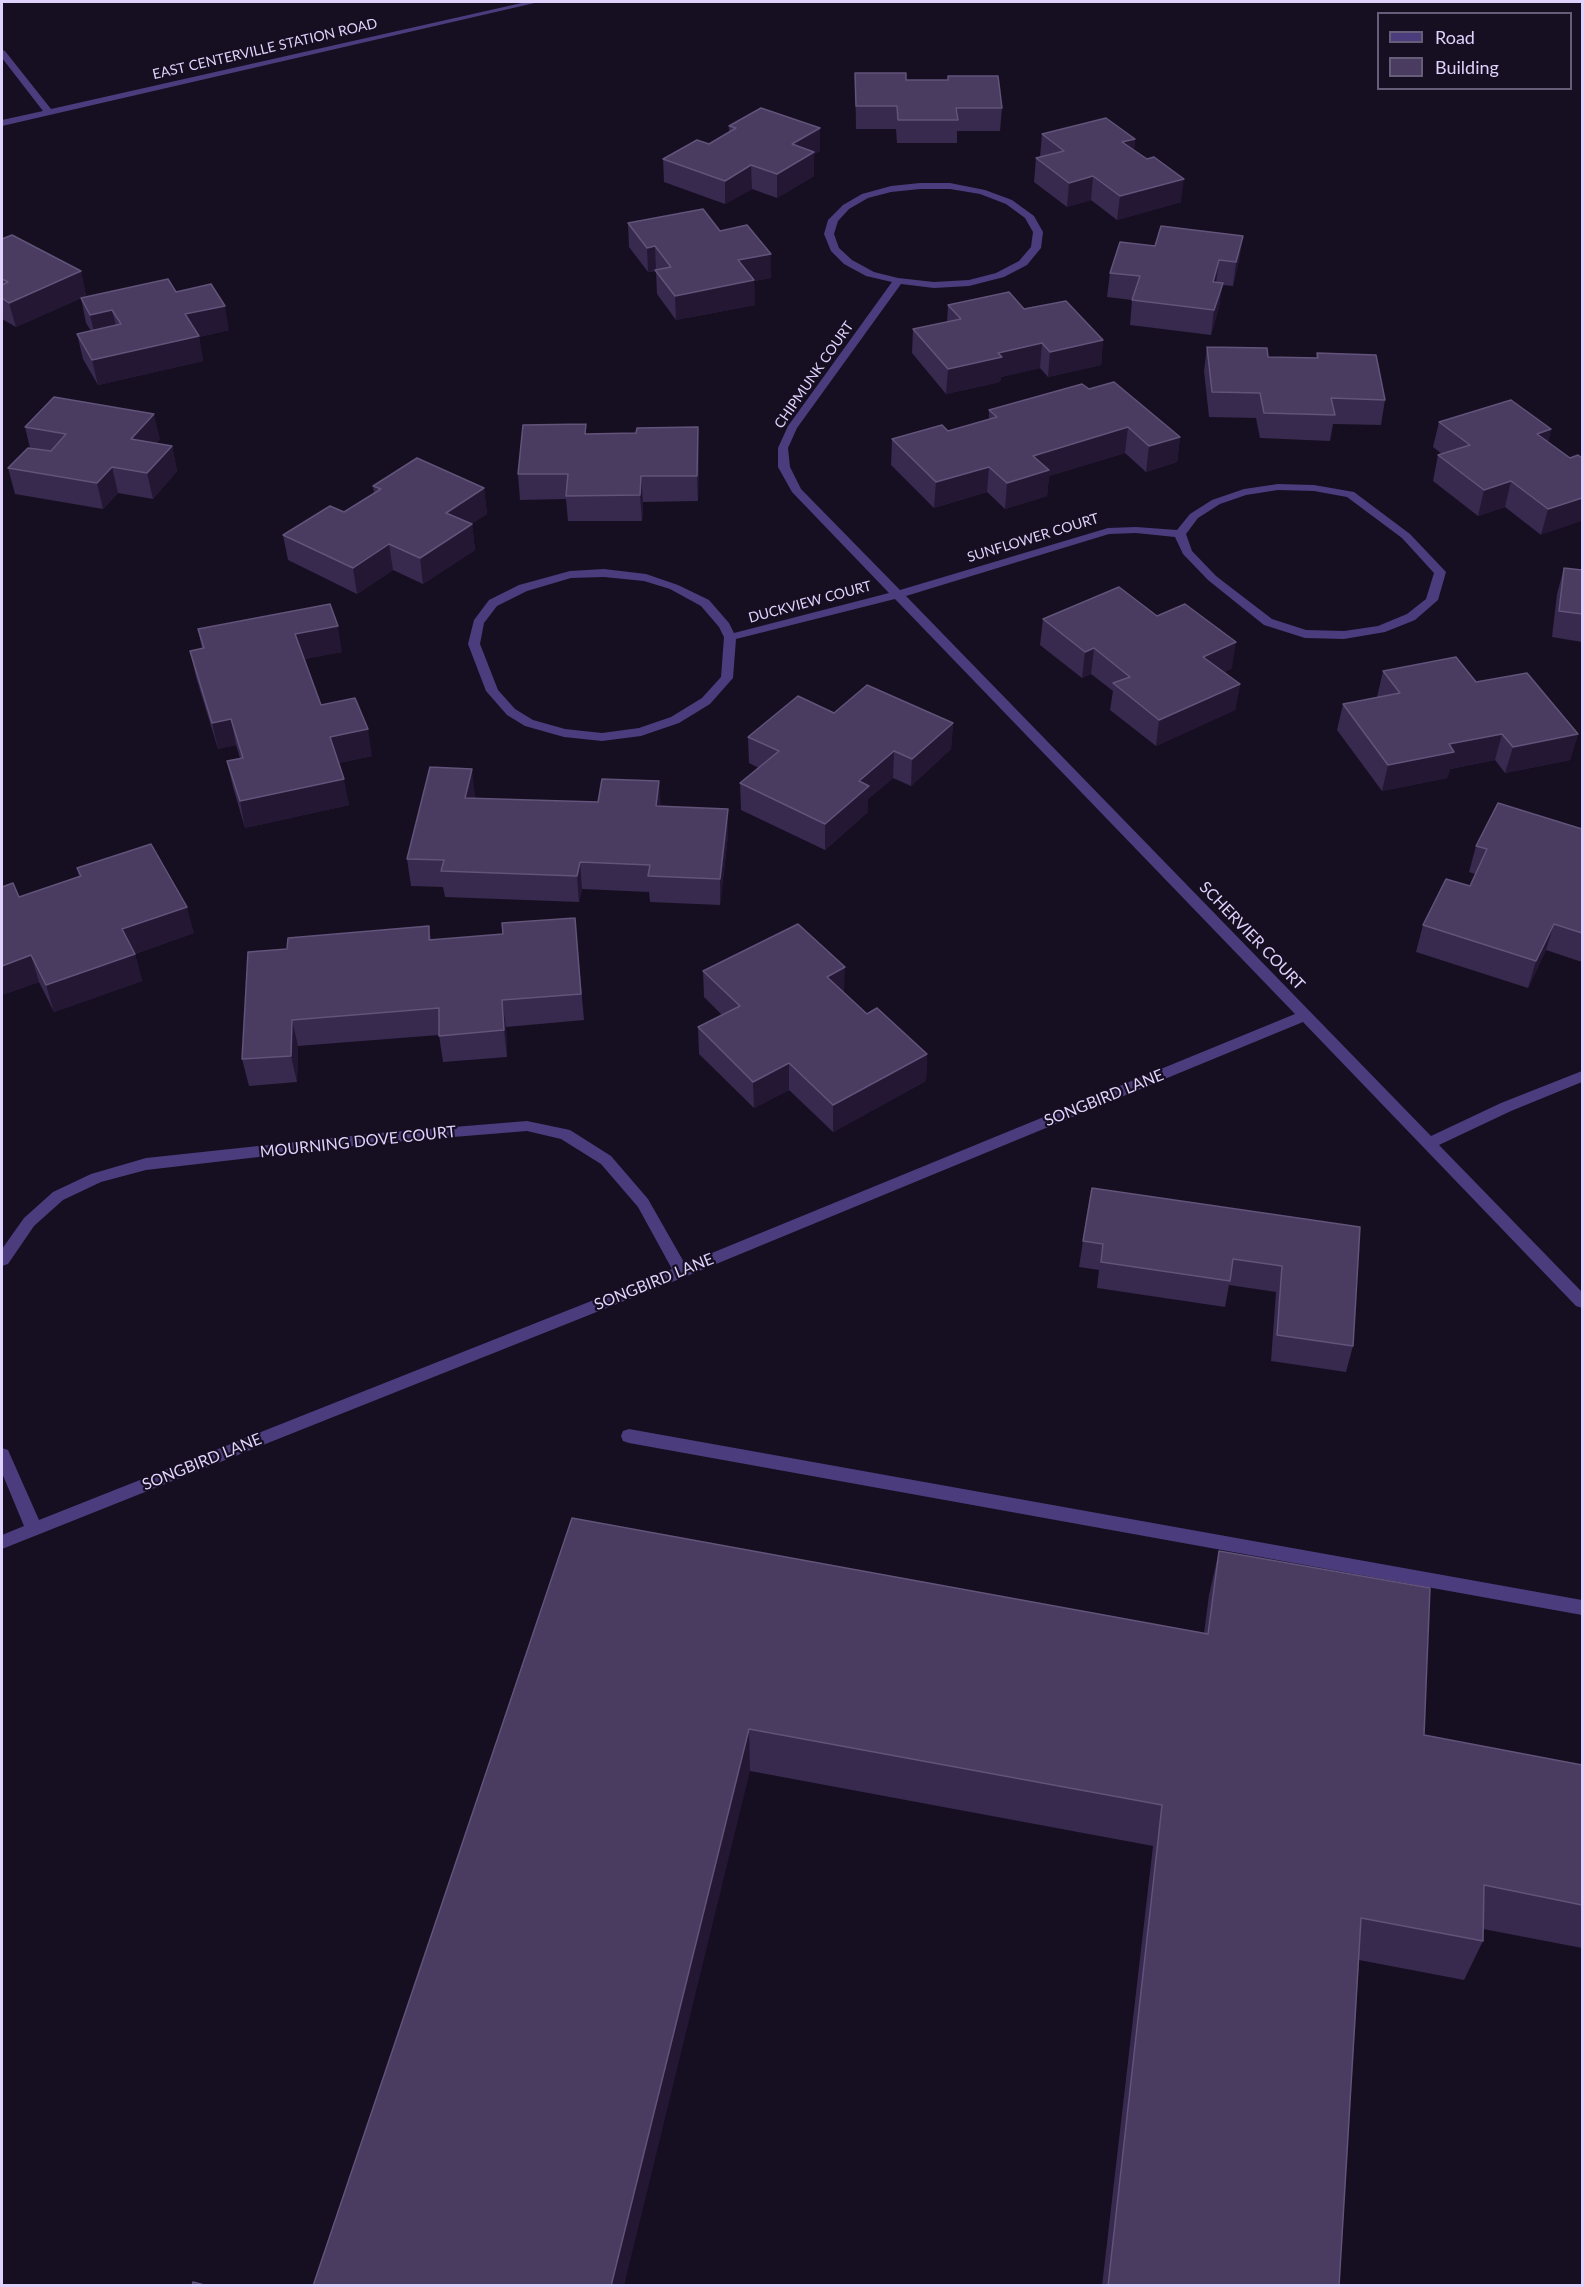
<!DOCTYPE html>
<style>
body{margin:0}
#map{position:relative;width:1584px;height:2287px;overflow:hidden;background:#160f21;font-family:Lato,sans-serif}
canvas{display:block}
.frame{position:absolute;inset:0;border:3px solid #dfd2fc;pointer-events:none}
.legend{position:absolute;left:1377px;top:12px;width:195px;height:78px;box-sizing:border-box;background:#160f21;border:2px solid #665d79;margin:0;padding:8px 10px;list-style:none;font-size:18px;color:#dfd2fc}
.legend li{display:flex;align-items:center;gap:12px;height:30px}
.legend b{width:30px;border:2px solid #665d79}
</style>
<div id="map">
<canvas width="1584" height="2287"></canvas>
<div class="frame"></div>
<ul class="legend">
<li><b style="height:8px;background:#4b3c7e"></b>Road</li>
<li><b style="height:16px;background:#4a3b61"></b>Building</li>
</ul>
</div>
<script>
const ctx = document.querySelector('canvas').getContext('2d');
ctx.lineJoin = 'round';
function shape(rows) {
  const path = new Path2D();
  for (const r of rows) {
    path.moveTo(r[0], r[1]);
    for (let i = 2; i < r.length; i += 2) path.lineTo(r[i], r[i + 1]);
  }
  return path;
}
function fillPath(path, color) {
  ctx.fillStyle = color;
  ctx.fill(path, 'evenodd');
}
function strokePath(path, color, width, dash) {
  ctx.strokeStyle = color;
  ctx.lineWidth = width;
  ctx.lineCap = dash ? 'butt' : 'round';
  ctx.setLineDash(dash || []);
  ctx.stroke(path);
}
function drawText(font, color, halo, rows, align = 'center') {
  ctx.font = font + ' Lato,sans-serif';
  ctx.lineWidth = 4.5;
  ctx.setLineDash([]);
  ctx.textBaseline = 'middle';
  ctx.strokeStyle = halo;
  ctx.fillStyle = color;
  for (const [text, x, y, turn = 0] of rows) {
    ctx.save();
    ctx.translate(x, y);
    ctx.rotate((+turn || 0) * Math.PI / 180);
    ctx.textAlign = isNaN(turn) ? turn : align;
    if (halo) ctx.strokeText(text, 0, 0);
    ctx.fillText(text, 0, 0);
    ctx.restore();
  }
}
fillPath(shape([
 [526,2,539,2,2,126,2,120,43,111,2,58,2,50,5,51,51,109,526,2],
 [920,183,950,183,985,190,1012,200,1034,216,1043,232,1041,248,1027,265,1004,277,969,286,934,288,901,284,797,428,788,448,790,467,801,489,900,590,1108,528,1136,527,1177,530,1190,514,1212,500,1244,489,1278,484,1314,485,1354,492,1410,534,1446,572,1438,600,1415,620,1385,632,1344,639,1305,638,1264,625,1208,580,1183,554,1175,537,1136,533,1109,534,906,596,1431,1136,1501,1103,1582,1071,1582,1082,1511,1111,1439,1145,1582,1292,1582,1308,1576,1306,1303,1022,687,1276,2,1549,2,1535,24,1526,2,1473,2,1448,8,1450,39,1520,672,1269,638,1207,601,1164,561,1139,527,1131,380,1143,146,1170,101,1182,63,1200,34,1226,8,1264,2,1266,2,1249,24,1218,53,1192,91,1174,146,1158,380,1133,527,1121,570,1130,611,1156,648,1199,685,1264,1295,1014,895,599,736,639,733,678,710,704,679,723,641,736,602,741,564,737,525,726,507,715,486,691,468,644,474,620,489,600,519,585,570,571,604,569,646,574,678,585,709,600,729,623,734,633,889,593,792,492,778,467,778,448,788,426,892,282,866,276,844,264,831,251,824,234,828,220,843,205,862,194,891,186,920,183],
 [920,189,950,189,980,194,1006,204,1025,218,1033,232,1031,247,1019,261,996,273,969,280,934,282,898,278,874,272,852,260,839,248,834,234,838,221,849,209,868,198,891,192,920,189],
 [1278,490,1314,491,1347,497,1402,538,1434,573,1426,599,1407,614,1378,626,1344,631,1306,630,1272,619,1216,576,1192,551,1186,534,1198,518,1220,504,1246,495,1278,490],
 [604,577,644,581,670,589,701,606,719,627,724,637,721,677,702,698,671,717,639,728,602,733,565,729,533,720,515,709,498,690,480,644,484,623,497,606,527,591,571,578,604,577],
 [629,1429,1582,1600,1582,1615,629,1443,623,1441,621,1436,623,1431,629,1429]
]), '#4b3c7e');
fillPath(shape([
 [855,73,906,80,1002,108,1000,131,957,131,957,143,897,143,896,129,856,129],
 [729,126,820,128,820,151,814,154,814,176,777,198,752,189,725,204,664,182,663,159,709,144,729,132],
 [1042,134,1135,139,1134,150,1181,202,1117,220,1091,200,1067,207,1034,182,1036,158,1040,157],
 [628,223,720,231,771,278,754,281,755,305,676,320,657,294,656,271,648,272,629,247],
 [1243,236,1239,260,1233,286,1222,285,1219,307,1211,335,1130,325,1132,300,1107,297,1110,273,1155,246],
 [2,239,81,271,86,296,16,327,2,319],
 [176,292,229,330,199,337,203,361,98,385,83,359,77,334,91,331,86,323,81,298],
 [948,305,1024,309,1103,340,1101,365,1048,377,1040,368,1001,377,1000,382,946,394,912,353,913,329,947,322],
 [1207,347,1268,357,1316,358,1317,353,1385,400,1381,425,1333,424,1330,441,1260,438,1256,418,1209,417,1204,371],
 [1089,389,1180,437,1177,462,1146,472,1125,453,1049,476,1047,496,1005,509,987,492,934,508,891,465,892,439,948,431,989,420,989,410],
 [1439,422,1551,429,1548,442,1570,458,1541,535,1505,507,1478,516,1433,481,1438,455,1442,454,1433,447],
 [586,424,586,434,699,453,698,501,643,502,642,521,568,521,566,499,520,500,518,474],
 [25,427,160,439,156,443,172,446,177,471,153,499,118,493,103,509,15,494,8,468,30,448],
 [373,486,484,488,487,514,471,524,472,524,475,550,423,584,393,570,357,594,288,560,283,535,344,512,374,493],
 [1564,568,1582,570,1582,642,1552,637,1557,594],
 [1157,616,1232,668,1224,672,1240,684,1235,710,1156,746,1110,710,1113,691,1091,674,1082,678,1040,645,1043,619],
 [198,629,342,652,304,659,321,705,372,756,339,763,349,805,245,828,233,787,227,761,240,758,236,745,218,749,196,677,190,651,202,649],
 [1383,671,1476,682,1578,734,1570,760,1505,773,1495,760,1450,769,1447,778,1382,791,1337,730,1343,704,1377,697],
 [834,713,953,723,951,749,911,786,893,778,868,799,868,812,825,850,741,810,740,783,759,768,749,763,748,737],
 [475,795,475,798,661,806,728,835,720,905,650,902,649,892,582,889,579,902,445,897,443,887,411,886,407,859],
 [1582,829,1582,962,1546,950,1528,988,1416,952,1423,925,1470,886,1475,874,1469,872,1476,846],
 [77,868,194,933,135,954,142,981,54,1012,39,982,2,995,2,887,19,897,79,877],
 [575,918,584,1020,506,1027,507,1057,443,1062,439,1035,298,1046,297,1082,249,1086,242,1059,287,949,429,926,431,940,503,934],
 [703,971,844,993,867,1014,927,1054,926,1081,833,1132,789,1090,754,1108,699,1054,698,1027,722,1015,704,997],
 [1360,1227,1353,1346,1346,1372,1271,1361,1276,1292,1229,1285,1225,1307,1097,1288,1099,1270,1079,1267,1083,1241],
 [572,1518,1204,1633,1209,1595,1219,1551,1424,1735,1582,1765,1582,1948,1483,1929,1483,1941,1464,1980,1359,1960,1339,2286,1102,2286,1153,1846,750,1771]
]), '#38294e');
fillPath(shape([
 [820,128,820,151,814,154,814,176,777,198,777,174,792,144],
 [1135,139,1133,162,1122,142],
 [751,165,752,189,725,204,725,181],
 [1093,176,1091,200,1067,207,1069,183],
 [1184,179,1181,202,1117,220,1120,196],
 [1243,236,1239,260,1233,286,1236,262],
 [655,246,656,270,648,272,647,248],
 [771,254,771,278,754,281,755,305,676,320,675,296,738,260],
 [1219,260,1216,284,1213,282],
 [81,271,86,296,16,327,9,303],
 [1223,283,1219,307,1211,335,1214,310],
 [225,306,229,330,199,337,203,361,98,385,92,360,185,314],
 [112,310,118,335,96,340,90,315],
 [1103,340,1101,365,1048,377,1050,352],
 [1042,343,1040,368,1001,377,1000,382,946,394,948,369,998,353],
 [154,414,160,439,137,465,131,439],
 [698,427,699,453,698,501,697,476],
 [1128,427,1125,453,1049,476,1047,496,1005,509,1007,483,1033,456],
 [1551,429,1545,454,1537,434],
 [1180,437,1177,462,1146,472,1149,446],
 [172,446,177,471,153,499,147,473],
 [112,467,118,493,103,509,97,483],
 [989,467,987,492,934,508,936,482],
 [641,476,643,502,642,521,640,495],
 [1511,481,1505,507,1478,516,1484,490],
 [484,488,487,514,449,538,446,513],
 [1582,498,1582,521,1541,535,1548,509],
 [472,524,475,550,423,584,420,558],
 [389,544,393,570,357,594,353,568],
 [338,626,342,652,300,660,295,634],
 [1236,642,1232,668,1199,683,1203,657],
 [1094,648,1091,674,1082,678,1085,652],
 [1240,684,1235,710,1156,746,1159,720],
 [231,719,236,745,218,749,212,723],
 [953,723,951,749,911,786,912,759],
 [368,729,372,756,334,764,330,737],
 [1502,734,1495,760,1450,769,1447,778,1382,791,1388,765,1449,744],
 [1578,734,1570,760,1505,773,1513,747],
 [894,751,893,778,868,799,868,812,825,850,825,824,859,781],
 [472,769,475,795,469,824,465,798],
 [344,779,349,805,245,828,240,801],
 [659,781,661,808,656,806],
 [728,809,728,835,720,905,720,879],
 [580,862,582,889,579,902,577,876],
 [187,907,194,933,129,956,122,929],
 [1554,924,1546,950,1528,988,1536,961],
 [135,954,142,981,54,1012,46,985],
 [31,955,39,982,2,995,2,966],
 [845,967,844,994,827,977],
 [502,1000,506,1027,507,1057,504,1030],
 [292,1020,298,1046,297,1082,291,1056],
 [927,1054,926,1081,833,1132,833,1105],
 [789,1063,789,1090,754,1108,753,1082],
 [749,1729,750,1771,624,2286,611,2286]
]), '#231734');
const building = shape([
 [855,73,906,73,906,80,948,80,948,76,998,76,1002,108,956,108,958,120,898,120,897,106,856,106,855,73],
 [761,108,820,128,792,144,814,152,777,174,751,165,725,181,663,159,697,140,709,144,736,128,729,126,761,108],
 [1106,118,1135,139,1122,142,1147,159,1154,157,1184,179,1120,196,1093,176,1069,183,1036,158,1064,151,1042,134,1106,118],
 [703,209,720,231,747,225,771,254,738,260,754,280,675,296,655,270,671,267,655,246,647,248,628,223,703,209],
 [1161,226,1243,236,1236,262,1219,260,1213,282,1223,283,1214,310,1132,300,1140,276,1110,273,1120,242,1155,246,1161,226],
 [12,235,81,271,9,303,2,298,2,285,8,282,2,279,2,239,12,235],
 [168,279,176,292,211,284,225,306,185,314,199,336,92,360,77,334,121,324,112,310,90,315,81,298,168,279],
 [1009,292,1024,309,1066,301,1103,340,1050,352,1042,343,998,353,1002,357,948,369,913,329,961,319,948,305,1009,292],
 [1207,347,1267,348,1268,357,1318,358,1317,353,1376,355,1385,400,1331,398,1335,415,1264,413,1260,393,1212,392,1207,347],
 [1114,382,1180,437,1149,446,1128,427,1033,456,1049,470,1007,483,989,467,936,482,892,439,942,425,948,431,997,417,989,410,1082,384,1089,389,1114,382],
 [54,397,154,414,131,439,172,446,147,473,112,467,97,483,8,468,28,448,51,451,66,434,25,427,54,397],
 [1511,400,1551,429,1537,434,1570,458,1578,455,1582,458,1582,498,1548,509,1511,481,1484,490,1438,455,1470,445,1439,422,1511,400],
 [586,424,585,434,636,433,637,428,698,427,697,476,641,476,640,495,566,496,568,474,518,474,523,425,586,424],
 [417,458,484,488,446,513,472,524,420,558,389,544,353,568,283,535,330,506,344,512,381,489,373,486,417,458],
 [1564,568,1582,570,1582,614,1559,611,1564,568],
 [1119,587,1157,616,1185,604,1236,642,1203,657,1240,684,1159,720,1113,683,1130,677,1094,648,1085,652,1043,619,1119,587],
 [330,604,338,626,295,634,321,705,355,698,368,729,330,737,344,779,240,801,227,761,243,758,231,719,212,723,190,651,204,648,198,629,330,604],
 [1456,657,1476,682,1527,673,1578,734,1513,747,1502,734,1449,744,1454,752,1388,765,1343,704,1400,693,1383,671,1456,657],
 [867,685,953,723,912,759,894,751,859,781,869,786,825,824,740,783,779,751,748,737,798,696,834,713,867,685],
 [430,767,472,769,465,798,598,802,602,779,659,781,656,806,728,809,720,879,648,876,650,865,580,862,577,876,441,871,444,860,407,859,430,767],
 [1498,803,1582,829,1582,933,1554,924,1536,961,1423,925,1446,879,1470,886,1487,849,1476,846,1498,803],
 [151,844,187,907,122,929,135,954,46,985,31,955,2,966,2,887,13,883,19,897,81,876,77,868,151,844],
 [575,918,581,994,502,1000,504,1030,439,1036,439,1008,292,1020,291,1056,242,1059,248,952,287,949,288,938,429,926,429,940,503,934,502,923,575,918],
 [798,924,845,967,827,977,867,1014,877,1008,927,1054,833,1105,789,1063,753,1082,698,1027,740,1006,703,971,798,924],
 [1092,1188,1360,1227,1353,1346,1277,1335,1282,1266,1233,1259,1230,1281,1101,1262,1103,1244,1083,1241,1092,1188],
 [572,1518,1208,1634,1219,1551,1430,1588,1424,1735,1582,1765,1582,1905,1484,1885,1483,1941,1361,1918,1339,2286,1108,2286,1162,1805,749,1729,611,2286,313,2286,572,1518],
 [193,2282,208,2286,192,2286,193,2282]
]);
fillPath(building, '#4a3b61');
strokePath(building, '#615379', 1.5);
drawText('14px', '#dfd2fc', '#160f21', [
 ["EAST CENTERVILLE STATION ROAD",265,49,-13],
 ["CHIPMUNK COURT",814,375,-55],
 ["SUNFLOWER COURT",1033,538,-17],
 ["DUCKVIEW COURT",810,602,-15]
]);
drawText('16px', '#dfd2fc', '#160f21', [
 ["SCHERVIER COURT",1252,936,46],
 ["SONGBIRD LANE",1104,1098,-22],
 ["MOURNING DOVE COURT",358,1142,-6],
 ["SONGBIRD LANE",654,1282,-22],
 ["SONGBIRD LANE",202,1462,-22]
]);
</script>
